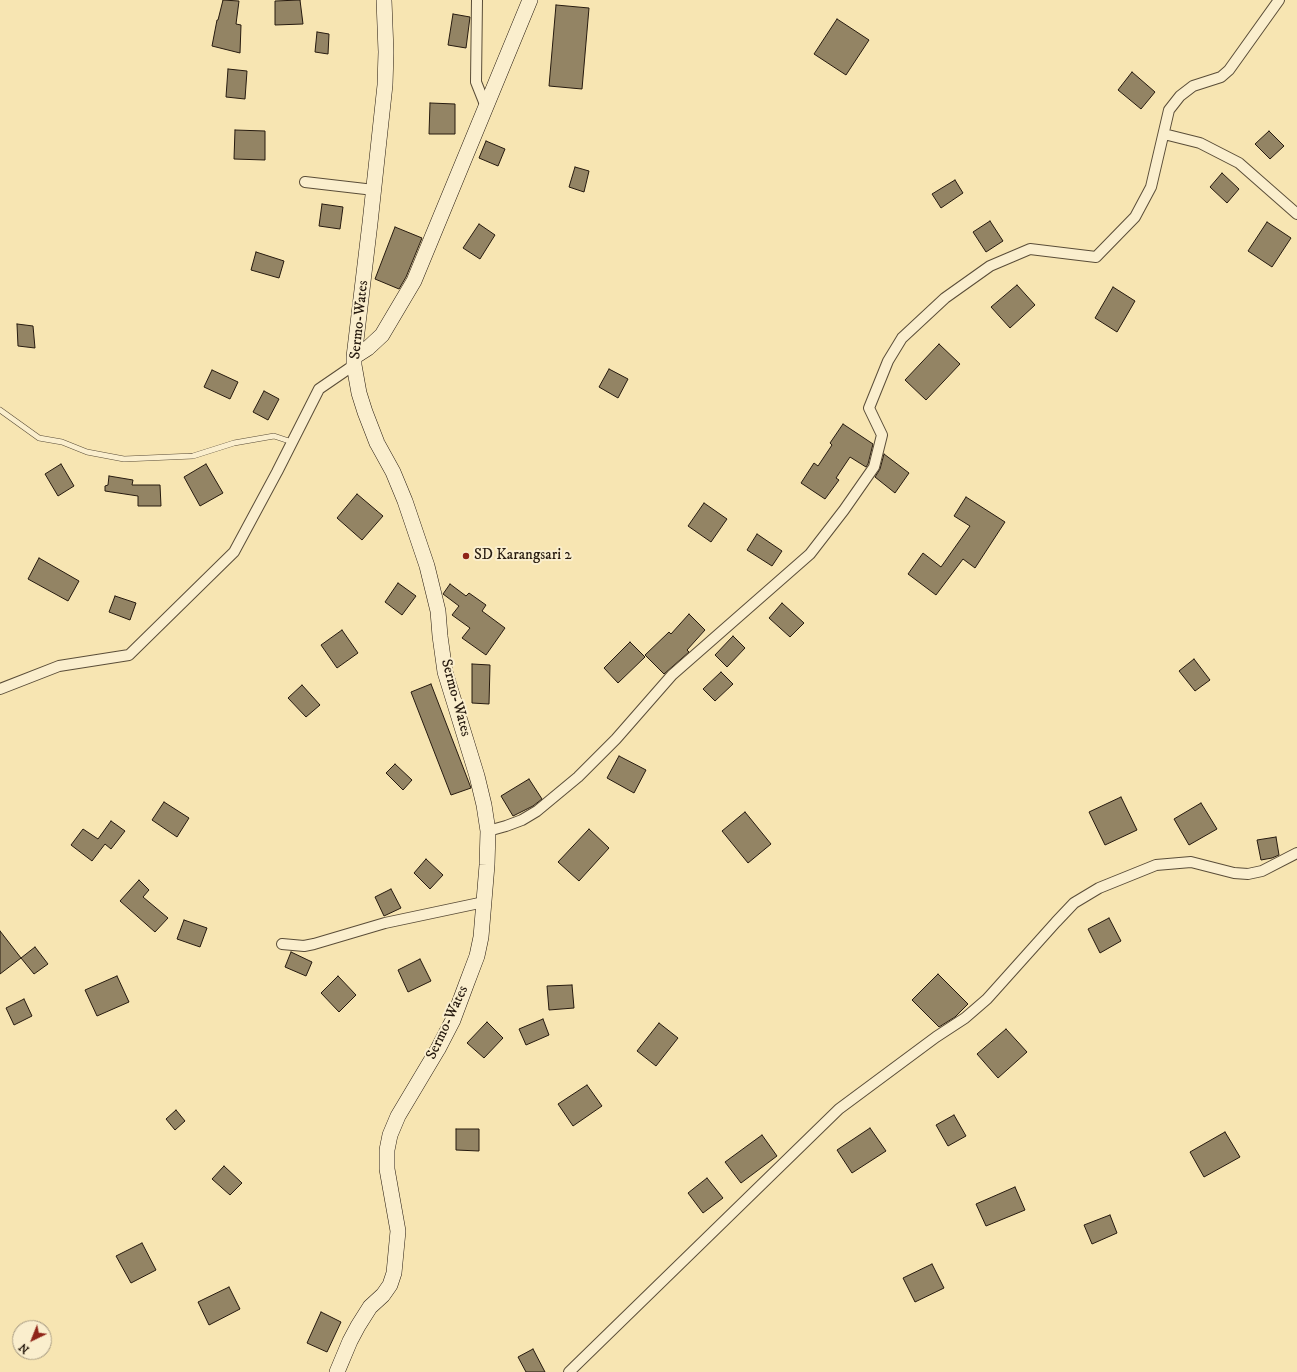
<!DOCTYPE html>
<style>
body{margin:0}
#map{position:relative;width:1297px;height:1372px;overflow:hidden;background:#f7e5b2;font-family:"IM FELL DW Pica",serif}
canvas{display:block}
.north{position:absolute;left:12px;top:1320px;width:40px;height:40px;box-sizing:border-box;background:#faeecd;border:1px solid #a59981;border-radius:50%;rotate:223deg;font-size:11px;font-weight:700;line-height:16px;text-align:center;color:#261a0f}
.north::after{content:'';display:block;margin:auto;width:14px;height:18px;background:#8f2418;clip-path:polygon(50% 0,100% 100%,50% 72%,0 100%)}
</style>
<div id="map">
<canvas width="1297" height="1372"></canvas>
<div class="north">N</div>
</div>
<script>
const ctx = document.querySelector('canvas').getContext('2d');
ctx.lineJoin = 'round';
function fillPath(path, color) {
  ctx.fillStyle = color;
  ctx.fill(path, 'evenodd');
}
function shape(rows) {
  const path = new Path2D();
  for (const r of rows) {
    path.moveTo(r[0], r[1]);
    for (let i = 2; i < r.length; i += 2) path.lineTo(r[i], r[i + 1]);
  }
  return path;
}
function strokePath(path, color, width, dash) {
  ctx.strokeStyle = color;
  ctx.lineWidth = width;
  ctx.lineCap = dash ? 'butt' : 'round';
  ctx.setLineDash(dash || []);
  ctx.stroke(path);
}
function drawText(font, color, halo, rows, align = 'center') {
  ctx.font = font + ' "IM FELL DW Pica",serif';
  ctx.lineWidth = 4;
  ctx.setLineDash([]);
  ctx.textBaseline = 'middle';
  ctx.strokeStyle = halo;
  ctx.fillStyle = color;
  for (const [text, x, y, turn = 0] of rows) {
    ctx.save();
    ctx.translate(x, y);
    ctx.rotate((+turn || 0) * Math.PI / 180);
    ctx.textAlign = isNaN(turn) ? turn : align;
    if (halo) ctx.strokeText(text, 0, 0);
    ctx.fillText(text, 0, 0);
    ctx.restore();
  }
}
const building = shape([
 [223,0,239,1,236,24,241,25,240,53,212,46,217,20,218,20,223,0],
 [300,0,303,24,275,25,275,1,300,0],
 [556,5,589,8,582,89,549,86,556,5],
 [453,14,470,17,466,48,448,45,453,14],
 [837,19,869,40,846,75,814,54,837,19],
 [317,32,329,34,328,54,315,52,317,32],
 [228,69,247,71,245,99,226,97,228,69],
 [1132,72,1155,92,1141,109,1118,90,1132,72],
 [430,103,455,104,455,134,429,134,430,103],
 [235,130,265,131,265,160,234,159,235,130],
 [1269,131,1284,146,1270,159,1255,144,1269,131],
 [486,141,505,149,498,166,479,158,486,141],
 [575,167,589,171,584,192,569,187,575,167],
 [1222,173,1239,189,1227,203,1210,187,1222,173],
 [955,180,963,193,941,208,932,194,955,180],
 [322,204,343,207,340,229,319,226,322,204],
 [990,221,1003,241,986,252,973,232,990,221],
 [1267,222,1291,238,1272,267,1248,251,1267,222],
 [479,224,495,235,480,259,463,248,479,224],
 [395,227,422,238,406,277,399,289,375,279,395,227],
 [256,252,284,261,279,278,251,270,256,252],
 [1017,285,1035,305,1010,328,991,307,1017,285],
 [1113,287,1135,301,1117,332,1095,318,1113,287],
 [17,324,33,326,35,348,18,346,17,324],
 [939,344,960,364,926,400,905,380,939,344],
 [609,369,628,379,618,398,599,387,609,369],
 [212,370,238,382,230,399,204,387,212,370],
 [264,391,279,399,268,420,253,412,264,391],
 [843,424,873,444,868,464,866,467,850,457,836,478,839,480,825,499,801,483,814,463,818,466,832,445,830,443,843,424],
 [884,454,909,473,895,493,875,477,880,469,884,454],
 [61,464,74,486,58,496,45,474,61,464],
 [206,464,223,493,200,506,184,477,206,464],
 [109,476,133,480,132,485,160,485,161,506,138,506,138,496,105,491,105,486,108,485,109,476],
 [357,494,383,516,362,540,337,518,357,494],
 [966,497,1005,522,975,568,963,559,936,595,908,574,923,553,941,567,970,526,954,516,966,497],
 [704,503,727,519,711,542,688,526,704,503],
 [757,534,782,551,772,566,747,550,757,534],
 [39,558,79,581,68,601,28,579,39,558],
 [398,583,416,596,402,615,385,602,398,583],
 [450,584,466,596,469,593,486,605,482,611,505,628,486,655,462,638,470,628,452,615,459,606,443,594,450,584],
 [115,596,136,603,130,620,109,612,115,596],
 [782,603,804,623,790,637,769,618,782,603],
 [689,614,705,630,687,650,689,652,664,674,645,655,669,632,671,634,689,614],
 [342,630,358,653,337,668,321,645,342,630],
 [733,636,745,648,727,667,715,655,733,636],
 [630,642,645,657,618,683,604,668,630,642],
 [1194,659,1210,680,1195,691,1179,671,1194,659],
 [472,664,490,665,489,704,472,703,472,664],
 [721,672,733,684,715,701,703,689,721,672],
 [431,684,471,788,451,795,411,692,431,684],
 [302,685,320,705,306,717,288,698,302,685],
 [619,756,646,770,634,793,607,778,619,756],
 [395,764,412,780,403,790,386,773,395,764],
 [529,779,542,799,533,806,513,816,501,796,529,779],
 [1121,797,1137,830,1105,845,1089,812,1121,797],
 [164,802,189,818,177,837,152,820,164,802],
 [1201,803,1217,829,1189,845,1174,819,1201,803],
 [745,812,771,844,748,863,722,831,745,812],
 [111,821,125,831,111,849,105,844,92,861,71,845,83,829,98,839,111,821],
 [589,829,609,848,579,881,558,862,589,829],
 [1276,837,1279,855,1272,858,1261,860,1257,840,1276,837],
 [426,859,443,875,430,889,414,873,426,859],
 [139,880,149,890,143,897,168,918,155,932,120,901,139,880],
 [391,889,401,908,384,916,375,897,391,889],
 [1109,918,1121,941,1100,953,1088,929,1109,918],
 [184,920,207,928,200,947,177,939,184,920],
 [0,931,21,958,0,974,0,931],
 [35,947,48,964,34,974,21,958,35,947],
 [291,952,312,962,306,976,285,967,291,952],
 [420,959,431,981,408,992,398,970,420,959],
 [938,974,968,1004,955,1017,939,1027,912,1000,938,974],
 [117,976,129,1002,97,1016,85,990,117,976],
 [338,976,356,995,339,1012,321,993,338,976],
 [572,985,574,1008,549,1010,547,986,572,985],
 [24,999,32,1016,14,1025,6,1008,24,999],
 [543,1019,549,1035,526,1045,519,1029,543,1019],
 [487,1022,503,1038,484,1058,467,1043,487,1022],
 [659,1023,678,1038,656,1066,637,1051,659,1023],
 [1006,1029,1027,1052,998,1078,977,1054,1006,1029],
 [587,1085,602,1106,573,1126,558,1104,587,1085],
 [176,1110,185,1121,175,1130,166,1119,176,1110],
 [954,1115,966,1136,948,1146,936,1125,954,1115],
 [870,1128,886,1151,852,1173,837,1150,870,1128],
 [456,1129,479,1129,479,1151,456,1150,456,1129],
 [1225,1132,1240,1157,1204,1177,1190,1152,1225,1132],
 [762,1135,777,1156,741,1183,725,1162,762,1135],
 [224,1166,242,1183,230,1195,212,1179,224,1166],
 [707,1178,723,1198,703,1213,688,1193,707,1178],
 [1015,1187,1025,1210,986,1226,976,1204,1015,1187],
 [1110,1215,1117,1233,1092,1244,1084,1225,1110,1215],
 [142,1243,156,1270,131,1283,116,1256,142,1243],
 [932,1264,944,1288,915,1302,903,1278,932,1264],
 [229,1287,240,1309,209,1325,198,1302,229,1287],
 [321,1312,341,1322,327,1352,307,1343,321,1312],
 [533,1349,545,1372,526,1372,518,1357,533,1349]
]);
fillPath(building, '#938464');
strokePath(building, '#261a0f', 1);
const lane = shape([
 [0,410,39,438,62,442,87,452,124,459,193,456,234,443,274,436,292,442]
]);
const street = shape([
 [477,0,476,82,486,107],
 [1164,134,1200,143,1239,163,1297,214],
 [305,182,374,190],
 [0,689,59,666,129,655,234,552,277,472,319,389,354,365],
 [488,831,506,826,522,820,537,811,578,777,616,739,672,675,810,554,844,510,874,467,882,435,869,408,888,361,902,338,945,298,990,266,1030,249,1096,257,1135,217,1151,187,1169,110,1180,96,1193,86,1221,77,1229,70,1279,0],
 [282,944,304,946,314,944,385,923,484,902],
 [569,1372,839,1109,936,1037,965,1018,987,999,1056,922,1074,903,1099,888,1156,865,1191,862,1234,873,1248,874,1262,871,1297,853]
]);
const secondary = shape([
 [354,357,368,348,382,335,414,281,530,0],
 [337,1372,350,1341,358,1326,370,1307,383,1295,390,1285,394,1273,398,1231,387,1169,387,1150,390,1135,398,1116,438,1049,453,1020,466,985,477,956,481,937,487,865,488,831,484,805,477,776,445,672,440,636,438,611,427,566,405,501,393,472,377,443,365,412,359,393,354,365,354,357,370,223,385,85,386,52,384,0]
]);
strokePath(lane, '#5a4d38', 6);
strokePath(street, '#5a4d38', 12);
strokePath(secondary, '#261a0f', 16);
strokePath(lane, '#faeecd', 5);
strokePath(street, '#faeecd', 10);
strokePath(secondary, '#faeecd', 15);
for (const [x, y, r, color] of [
 [466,556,4,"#8f2418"]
]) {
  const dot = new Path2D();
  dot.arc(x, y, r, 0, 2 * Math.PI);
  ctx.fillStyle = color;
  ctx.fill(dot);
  strokePath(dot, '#faeecd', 1.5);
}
drawText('15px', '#261a0f', '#faeecd', [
 ["Sermo-Wates",360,320,-84],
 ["Sermo-Wates",455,698,75],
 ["Sermo-Wates",448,1023,-65]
]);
drawText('15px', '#261a0f', '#faeecd', [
 ["SD Karangsari 2",474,556]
], 'left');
</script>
